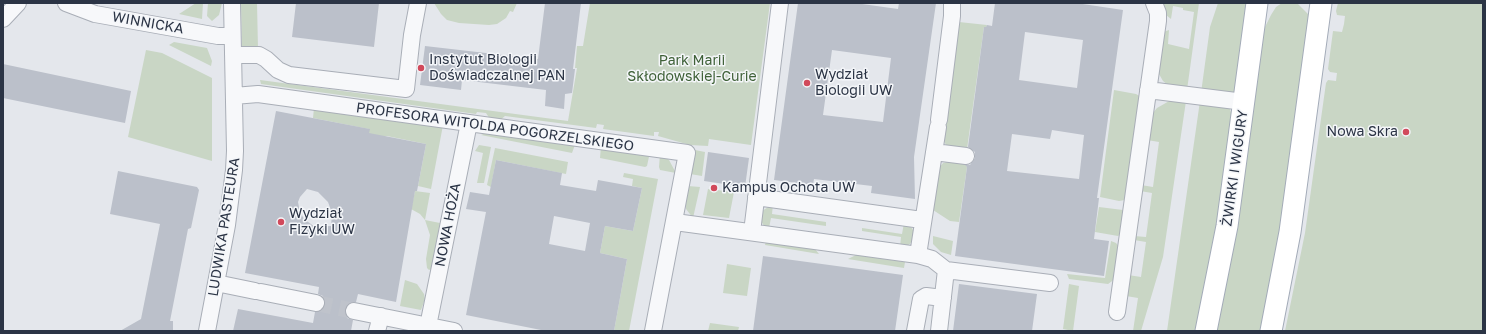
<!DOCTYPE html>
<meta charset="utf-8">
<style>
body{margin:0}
#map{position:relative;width:1486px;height:334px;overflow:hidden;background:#e4e7ec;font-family:"Golos Text",sans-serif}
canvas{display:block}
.frame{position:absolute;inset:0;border:4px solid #2b3445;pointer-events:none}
</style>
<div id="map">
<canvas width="1486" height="334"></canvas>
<div class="frame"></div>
</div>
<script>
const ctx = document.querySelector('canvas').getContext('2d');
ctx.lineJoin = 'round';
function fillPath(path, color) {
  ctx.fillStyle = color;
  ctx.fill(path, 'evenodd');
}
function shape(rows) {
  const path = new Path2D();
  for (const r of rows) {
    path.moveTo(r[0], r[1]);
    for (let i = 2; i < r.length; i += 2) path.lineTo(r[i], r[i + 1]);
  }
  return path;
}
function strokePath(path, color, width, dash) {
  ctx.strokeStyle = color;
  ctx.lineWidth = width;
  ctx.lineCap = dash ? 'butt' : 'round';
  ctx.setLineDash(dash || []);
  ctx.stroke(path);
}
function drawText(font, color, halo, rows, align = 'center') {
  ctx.font = font + ' "Golos Text",sans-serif';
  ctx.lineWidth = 3;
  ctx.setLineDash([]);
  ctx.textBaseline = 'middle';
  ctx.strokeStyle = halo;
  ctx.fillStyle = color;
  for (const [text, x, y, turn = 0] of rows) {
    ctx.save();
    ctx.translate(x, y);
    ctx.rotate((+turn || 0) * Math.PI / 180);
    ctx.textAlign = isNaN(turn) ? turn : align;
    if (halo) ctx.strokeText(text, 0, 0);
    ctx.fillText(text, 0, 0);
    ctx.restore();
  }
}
fillPath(shape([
 [196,3,203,3,202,19,179,14],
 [208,3,222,3,219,15,212,21,207,16],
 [241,3,257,3,258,49,242,46],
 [434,3,517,3,513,12,510,11,506,18,497,24,489,25,459,23,447,20,441,14],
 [590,3,770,3,751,145,709,139,708,146,690,145,658,136,659,132,654,132,654,136,603,129,604,125,597,124,596,128,505,116,499,121,490,119,486,113,477,112,476,114,261,84,260,80,568,121,577,68,575,68,577,46,583,46],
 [1162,3,1199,3,1187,90,1169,86,1163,81,1159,74,1158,65,1162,34,1166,31,1169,30,1168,44,1189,49,1194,12,1183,10,1183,8,1173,6,1171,19,1166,15],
 [1218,3,1247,3,1236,89,1234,93,1201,93,1210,27],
 [1282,3,1298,4,1309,15,1282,234,1262,331,1216,331,1234,241,1263,38,1265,27,1271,15,1276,7],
 [1338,3,1483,3,1483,331,1285,331,1305,233,1326,83,1328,80,1336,81,1337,73,1330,72,1328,69,1333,31,1342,32,1344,24,1345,16,1337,15,1336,11],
 [959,22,987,25,986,27,984,27,967,149,946,145,943,139],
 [174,42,207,48,212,61,211,66,169,45],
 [146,50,162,53,212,78,212,161,128,137],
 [1114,90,1136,94,1141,97,1125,200,1119,201,1100,197],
 [1171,100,1186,101,1163,257,1141,331,1133,331,1138,298,1126,296,1128,275,1141,277,1146,242,1134,240,1134,236,1146,237,1152,193,1140,191,1141,185,1153,187,1159,142,1147,140,1152,114,1157,108],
 [1200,101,1229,107,1232,115,1213,250,1195,331,1167,331],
 [314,108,443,125,431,189,418,186,426,144,387,136,367,142,369,129,313,118],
 [488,132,576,142,572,153,481,135],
 [479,145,491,147,484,183,477,183,483,153,475,151],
 [601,146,650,152,647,166,645,167,600,158],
 [495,148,568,162,566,174,496,160,491,187,487,185],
 [695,150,705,152,702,176,690,174],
 [660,154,669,160,676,173,660,170,659,167],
 [948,162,965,164,967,167,959,222,950,221,933,210,939,168,943,163],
 [624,173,658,179,629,331,614,331,627,259,600,253,605,226,633,231,642,188,632,186,633,179,623,177],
 [688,186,700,187,693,218,686,209,685,202],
 [708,189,734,192,729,218,703,215],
 [415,191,430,193,425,220,440,223,431,269,429,270,427,268,426,259,430,235,425,220,420,214,411,209],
 [773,204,772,214,826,222,826,226,771,218,769,228,765,227,760,220,762,211],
 [1099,207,1123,210,1124,213,1122,233,1118,236,1095,232],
 [904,223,912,228,915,235,910,244,905,247,900,247,901,237,862,231,862,228,902,234],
 [933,236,953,241,951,255,941,252,933,244],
 [766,241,815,249,819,254,765,245],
 [1111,241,1116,243,1120,248,1115,279,1108,284,1069,279,1067,274,1105,278],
 [856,255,905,262,904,268,848,259],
 [727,264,751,268,747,296,723,293],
 [405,280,417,284,424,294,425,299,421,310,400,306],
 [1069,284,1079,286,1073,331,1063,329],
 [710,323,739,327,738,331,708,331]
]), '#c9d6c5');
fillPath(shape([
 [296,3,379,3,374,47,292,37],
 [545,3,581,3,573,69,575,69,572,93,565,94,564,109,545,106,546,90,462,80,461,90,420,85,425,46,538,59],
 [798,3,855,3,898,9,899,3,936,3,914,157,915,199,871,193,872,186,814,179,813,185,774,180],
 [832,50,891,58,883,122,823,115],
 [995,3,1076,3,1123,10,1097,198,1099,198,1094,239,1109,241,1104,276,955,256,967,167,965,165,970,165,975,158,975,152,968,147,984,27,986,27,987,25,992,26],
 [1025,32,1083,40,1077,88,1019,80],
 [1052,130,1084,135,1079,179,1007,171,1012,134,1050,139],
 [3,64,131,91,125,123,3,98],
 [276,111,370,129,369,133,426,144,417,191,415,191,396,302,358,294,356,302,347,304,345,310,347,318,353,320,351,331,233,331,238,309,313,323,315,312,323,310,325,304,323,296,318,294,319,287,245,273],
 [307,189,318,192,328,202,332,213,331,226,315,227,304,219,300,212,298,202,300,197],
 [708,152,749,158,745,187,704,181],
 [496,160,562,173,560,185,596,191,598,180,642,188,633,231,605,226,600,253,627,259,614,331,546,331,466,315,486,212,466,209,470,192,489,195],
 [554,216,590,223,585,251,549,244],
 [118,171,197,187,199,190,191,228,188,229,170,321,173,321,173,331,120,331,141,319,160,224,110,214],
 [763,256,903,275,895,331,753,331],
 [959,284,1037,294,1032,331,953,331]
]), '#bbc0ca');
strokePath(shape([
 [316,303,354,311]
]), '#bfc3cb', 16, [16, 8]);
const minor = shape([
 [66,3,95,14,218,36,232,36],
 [3,19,18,3],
 [233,55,259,55,266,59,278,70,289,75,406,89,412,35,418,3],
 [1148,90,1244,102],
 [234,96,258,94,687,153,653,331],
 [939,120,952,16,952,3],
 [934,152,966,156],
 [756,197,922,220],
 [675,222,918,255,938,127],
 [752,232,780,3],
 [918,255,932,259,946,270,939,331],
 [946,270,1050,283],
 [216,283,255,291],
 [261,292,316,303],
 [354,311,454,331],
 [1117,312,1158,21,1158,13,1154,3],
 [428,326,469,123],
 [207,331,227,225,234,170,235,151,232,3],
 [377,331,381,316],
 [915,331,921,299,926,296,943,298]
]);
const major = shape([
 [1206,331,1227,226,1257,3],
 [1271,331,1290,232,1321,3]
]);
strokePath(minor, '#a9aeb7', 18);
strokePath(major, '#a3abb8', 23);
strokePath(minor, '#f7f8fa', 16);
strokePath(major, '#fff', 21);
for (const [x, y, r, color] of [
 [421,68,4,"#d1495b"],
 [807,83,4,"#d1495b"],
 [1406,132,4,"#d1495b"],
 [714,188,4,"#d1495b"],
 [281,222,4,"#d1495b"]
]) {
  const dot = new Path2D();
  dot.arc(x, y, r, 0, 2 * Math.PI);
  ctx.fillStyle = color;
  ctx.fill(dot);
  strokePath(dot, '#f4f6f9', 1.5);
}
drawText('14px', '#2b3445', '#f4f6f9', [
 ["WINNICKA",148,23,10],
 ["PROFESORA WITOLDA POGORZELSKIEGO",495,127,8],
 ["ŻWIRKI I WIGURY",1235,168,-82],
 ["NOWA HOŻA",448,225,-79],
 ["LUDWIKA PASTEURA",224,227,-81]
]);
drawText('14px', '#2b3445', '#f4f6f9', [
 ["Instytut Biologii",429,60],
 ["Doświadczalnej PAN",429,76],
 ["Wydział",815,75],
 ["Biologii UW",815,91],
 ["Nowa Skra",1398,132,"right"],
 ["Kampus Ochota UW",722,188],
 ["Wydział",289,214],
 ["Fizyki UW",289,230]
], 'left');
drawText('14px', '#3f6138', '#f4f6f9', [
 ["Park Marii",692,61],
 ["Skłodowskiej-Curie",692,77]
]);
</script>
